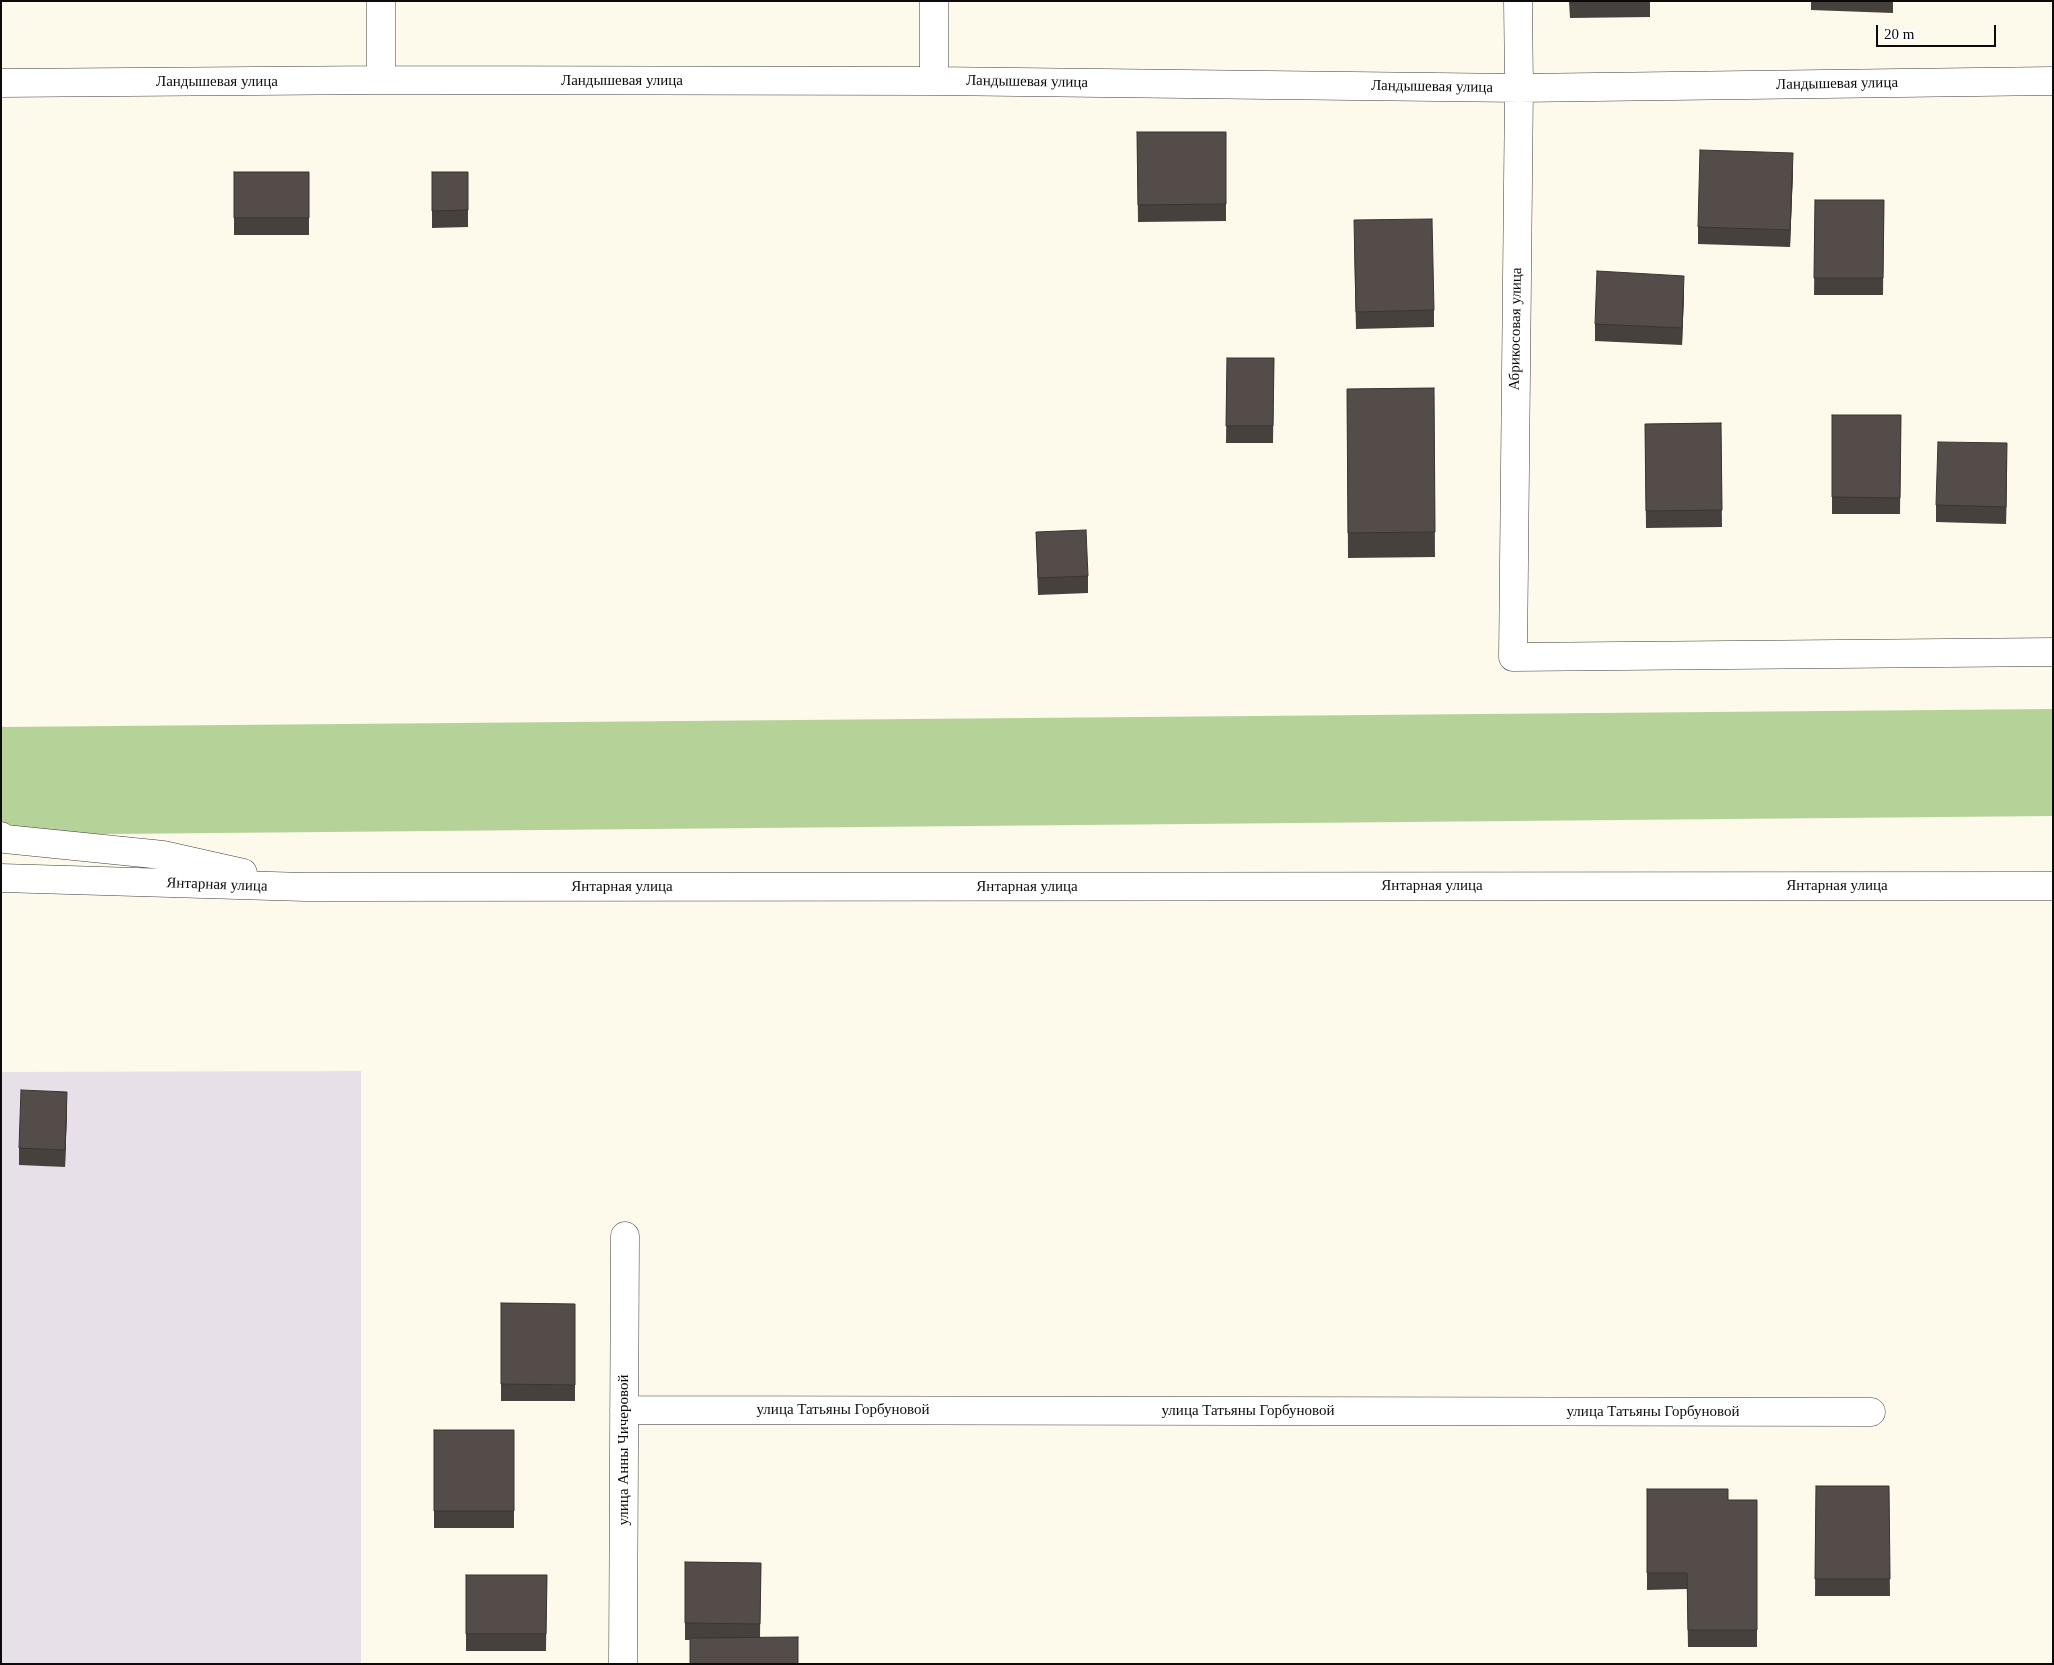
<!DOCTYPE html>
<meta charset="utf-8">
<style>
body{margin:0}
#map{position:relative;width:2054px;height:1665px;overflow:hidden;background:#fdf9eb;font-family:"Times New Roman",serif}
canvas{display:block}
.frame{position:absolute;inset:0;border:2px solid #0b0b0b;pointer-events:none}
.scale{position:absolute;left:1876px;top:25px;width:120px;height:22px;box-sizing:border-box;border:2px solid #0b0b0b;border-top:0;padding-left:6px;font-size:15px;line-height:18px;white-space:nowrap;color:#0b0b0b;-webkit-text-stroke:4px #fff;paint-order:stroke}
</style>
<div id="map">
<canvas width="2054" height="1665"></canvas>
<div class="frame"></div>
<div class="scale">20 m</div>
</div>
<script>
const ctx = document.querySelector('canvas').getContext('2d');
ctx.lineJoin = 'round';
function fillPath(path, color) {
  ctx.fillStyle = color;
  ctx.fill(path, 'evenodd');
}
function shape(rows) {
  const path = new Path2D();
  for (const r of rows) {
    path.moveTo(r[0], r[1]);
    for (let i = 2; i < r.length; i += 2) path.lineTo(r[i], r[i + 1]);
  }
  return path;
}
function strokePath(path, color, width, dash) {
  ctx.strokeStyle = color;
  ctx.lineWidth = width;
  ctx.lineCap = dash ? 'butt' : 'round';
  ctx.setLineDash(dash || []);
  ctx.stroke(path);
}
function drawText(font, color, halo, rows, align = 'center') {
  ctx.font = font + ' "Times New Roman",serif';
  ctx.lineWidth = 5;
  ctx.setLineDash([]);
  ctx.textBaseline = 'middle';
  ctx.strokeStyle = halo;
  ctx.fillStyle = color;
  for (const [text, x, y, turn = 0] of rows) {
    ctx.save();
    ctx.translate(x, y);
    ctx.rotate((+turn || 0) * Math.PI / 180);
    ctx.textAlign = isNaN(turn) ? turn : align;
    if (halo) ctx.strokeText(text, 0, 0);
    ctx.fillText(text, 0, 0);
    ctx.restore();
  }
}
fillPath(shape([
 [361,1071,361,1664,1,1664,1,1072]
]), '#e8e0e9');
fillPath(shape([
 [2053,709,2053,816,1,835,1,727]
]), '#b5d399');
const minor = shape([
 [381,1,381,80],
 [1518,1,1519,88,1513,657,2053,652],
 [934,81,934,1],
 [1,83,381,80,934,81,1519,88,2053,81],
 [1,836,5,839,163,855,243,873],
 [1,878,305,887,2053,886],
 [624,1410,1871,1412],
 [623,1664,625,1236]
]);
strokePath(minor, '#3e3e3e', 29);
strokePath(minor, '#fff', 28);
fillPath(shape([
 [17,1,85,1,85,2],
 [791,1,879,1,791,2],
 [1569,1,1650,1,1650,17,1570,18],
 [1811,1,1893,1,1893,13,1811,10],
 [1137,132,1226,132,1226,221,1138,222],
 [1793,170,1790,247,1698,244,1698,227],
 [234,172,309,172,309,235,234,235],
 [432,172,468,172,468,227,432,228],
 [1815,200,1884,200,1883,295,1814,295],
 [1354,237,1434,310,1434,327,1356,329],
 [1684,293,1682,345,1595,341,1595,324],
 [1227,358,1274,358,1273,443,1226,443],
 [1434,388,1435,557,1348,558,1347,389],
 [1832,415,1901,415,1900,514,1832,514],
 [1721,423,1722,527,1646,528,1645,424],
 [2007,460,2006,524,1936,522,1936,505],
 [1036,532,1088,576,1088,593,1038,595],
 [67,1109,65,1167,19,1165,19,1148],
 [501,1303,575,1304,575,1401,501,1401],
 [434,1430,514,1430,514,1528,434,1528],
 [1816,1486,1889,1486,1890,1596,1815,1596],
 [1647,1489,1728,1500,1757,1500,1757,1647,1688,1647,1687,1589,1647,1590],
 [685,1562,761,1563,760,1637,798,1664,690,1664,690,1640,685,1640],
 [466,1575,547,1575,546,1651,466,1651]
]), '#47413e');
fillPath(shape([
 [1793,153,1793,170,1790,247,1790,230],
 [1684,276,1684,293,1682,345,1682,328],
 [2007,443,2007,460,2006,524,2006,507],
 [67,1092,67,1109,65,1167,65,1150]
]), '#3a3532');
const building = shape([
 [1137,132,1226,132,1226,204,1138,205,1137,132],
 [1700,150,1793,153,1790,230,1698,227,1700,150],
 [234,172,309,172,309,218,234,218,234,172],
 [432,172,468,172,468,210,432,211,432,172],
 [1815,200,1884,200,1883,278,1814,278,1815,200],
 [1432,219,1434,310,1356,312,1354,220,1432,219],
 [1597,271,1684,276,1682,328,1595,324,1597,271],
 [1227,358,1274,358,1273,426,1226,426,1227,358],
 [1434,388,1435,532,1348,533,1347,389,1434,388],
 [1832,415,1901,415,1900,498,1832,497,1832,415],
 [1721,423,1722,510,1646,511,1645,424,1721,423],
 [1938,442,2007,443,2006,507,1936,505,1938,442],
 [1086,530,1088,576,1038,578,1036,532,1086,530],
 [21,1090,67,1092,65,1150,19,1148,21,1090],
 [501,1303,575,1304,575,1385,501,1384,501,1303],
 [434,1430,514,1430,514,1511,434,1511,434,1430],
 [1816,1486,1889,1486,1890,1579,1815,1579,1816,1486],
 [1647,1489,1728,1489,1728,1500,1757,1500,1757,1630,1688,1630,1687,1573,1647,1573,1647,1489],
 [685,1562,761,1563,760,1624,685,1623,685,1562],
 [466,1575,547,1575,546,1634,466,1634,466,1575],
 [798,1637,798,1664,690,1664,690,1638,798,1637]
]);
fillPath(building, '#534c48');
strokePath(building, '#3a3532', 1);
drawText('15px', '#0b0b0b', '#fff', [
 ["Ландышевая улица",622,81],
 ["Ландышевая улица",217,82],
 ["Ландышевая улица",1027,82,1],
 ["Ландышевая улица",1837,84,-1],
 ["Ландышевая улица",1432,87,1],
 ["Абрикосовая улица",1516,329,-89],
 ["Янтарная улица",217,885,2],
 ["Янтарная улица",1432,886],
 ["Янтарная улица",1837,886],
 ["Янтарная улица",622,887],
 ["Янтарная улица",1027,887],
 ["улица Татьяны Горбуновой",843,1410],
 ["улица Татьяны Горбуновой",1248,1411],
 ["улица Татьяны Горбуновой",1653,1412],
 ["улица Анны Чичеровой",624,1450,-90]
]);
</script>
